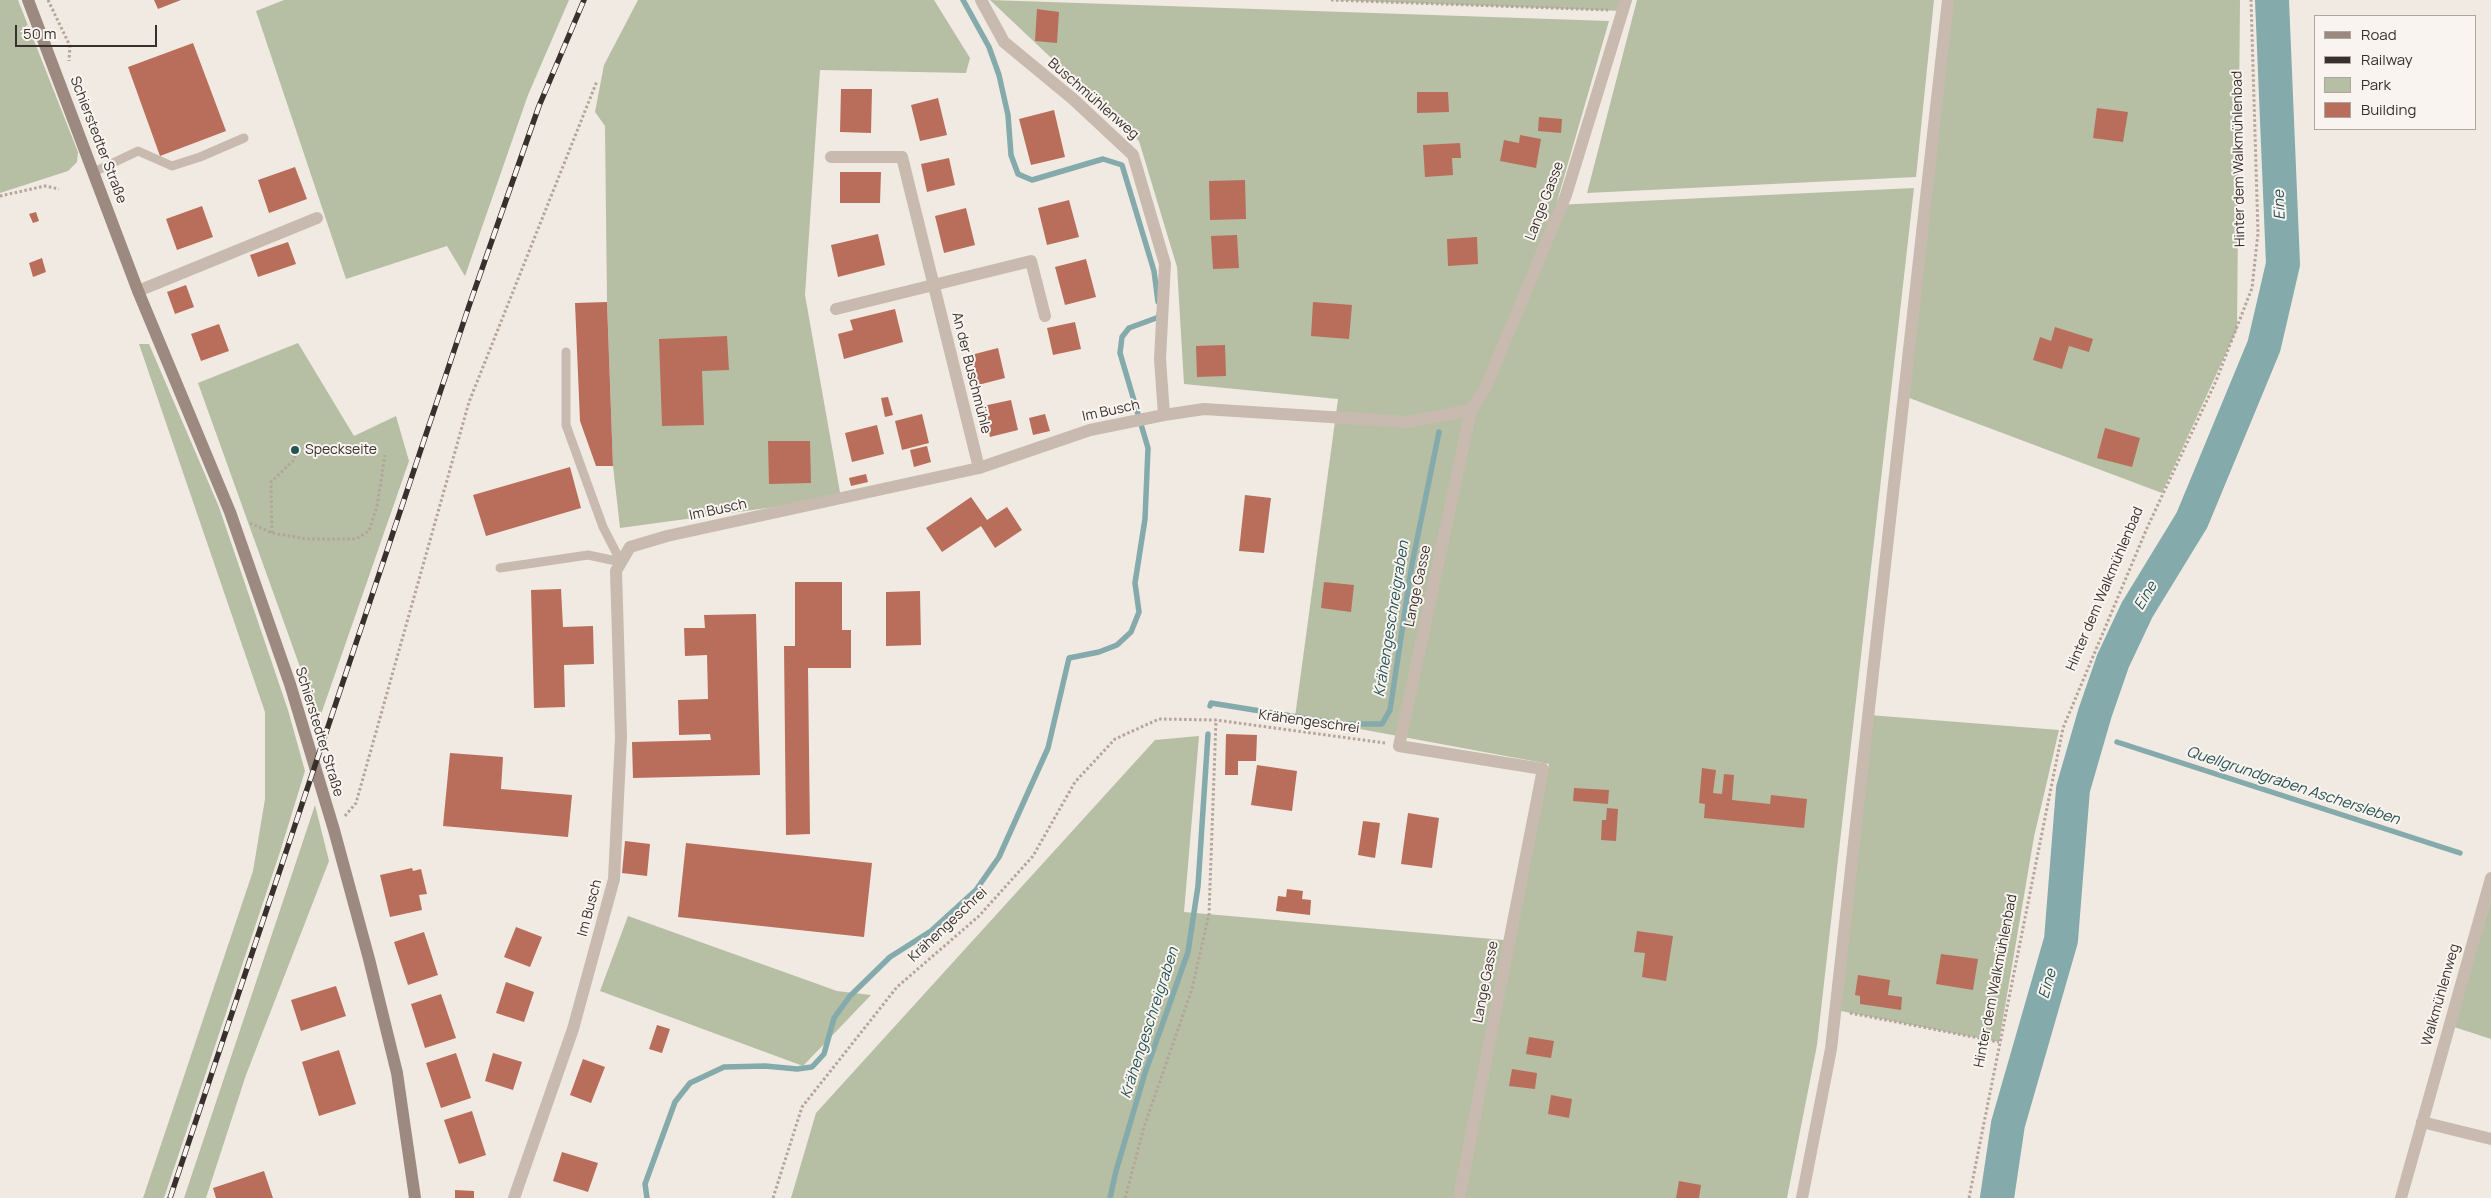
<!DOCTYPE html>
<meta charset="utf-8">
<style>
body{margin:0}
#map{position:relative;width:2491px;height:1198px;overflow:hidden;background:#f1eae2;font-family:Manrope,sans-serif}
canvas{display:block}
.legend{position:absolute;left:2314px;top:15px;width:162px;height:115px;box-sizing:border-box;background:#f9f4ef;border:1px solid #aca6a1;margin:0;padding:6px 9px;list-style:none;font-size:15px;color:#38302c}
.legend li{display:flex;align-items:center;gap:10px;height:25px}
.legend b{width:25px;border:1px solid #aca6a1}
.scale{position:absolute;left:15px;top:25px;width:142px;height:22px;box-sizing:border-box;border:2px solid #38302c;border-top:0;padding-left:6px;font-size:15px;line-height:18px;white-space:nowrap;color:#38302c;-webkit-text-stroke:4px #f9f4ef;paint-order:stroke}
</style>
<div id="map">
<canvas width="2491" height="1198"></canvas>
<ul class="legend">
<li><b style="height:6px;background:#9c8a81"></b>Road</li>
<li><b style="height:6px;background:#38302c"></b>Railway</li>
<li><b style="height:14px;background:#b6bfa4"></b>Park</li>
<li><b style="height:14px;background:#b86e5a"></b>Building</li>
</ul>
<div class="scale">50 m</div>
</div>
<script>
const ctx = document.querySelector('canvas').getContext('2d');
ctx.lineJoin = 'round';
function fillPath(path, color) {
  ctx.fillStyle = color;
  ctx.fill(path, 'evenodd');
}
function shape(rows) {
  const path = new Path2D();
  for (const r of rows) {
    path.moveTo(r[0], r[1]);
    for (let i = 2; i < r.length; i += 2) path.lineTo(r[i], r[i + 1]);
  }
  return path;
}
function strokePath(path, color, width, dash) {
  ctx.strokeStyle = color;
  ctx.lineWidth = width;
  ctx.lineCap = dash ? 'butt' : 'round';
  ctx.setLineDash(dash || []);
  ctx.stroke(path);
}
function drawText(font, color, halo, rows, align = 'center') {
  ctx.font = font + ' Manrope,sans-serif';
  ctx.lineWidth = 4;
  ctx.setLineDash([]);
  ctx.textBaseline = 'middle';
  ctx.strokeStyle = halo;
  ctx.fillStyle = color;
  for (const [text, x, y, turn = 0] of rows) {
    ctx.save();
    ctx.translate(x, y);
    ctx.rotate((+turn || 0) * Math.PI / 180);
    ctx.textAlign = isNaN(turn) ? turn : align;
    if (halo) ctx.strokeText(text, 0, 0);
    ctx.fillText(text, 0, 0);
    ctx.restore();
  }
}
fillPath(shape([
 [0,0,18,0,78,152,77,162,68,171,0,193],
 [284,0,569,0,528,95,465,276,447,246,346,279,256,11],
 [638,0,934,0,970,58,966,73,820,70,805,295,841,498,620,528,613,466,607,302,605,126,595,112,604,65],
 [990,0,1609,21,1556,205,1914,188,1817,1045,1787,1198,791,1198,816,1113,1155,740,1199,736,1184,912,1515,941,1549,764,1295,717,1338,399,1184,384,1177,267,1139,141],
 [1331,0,1626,0,1623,11],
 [1637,0,1934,0,1916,177,1587,193],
 [1948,0,2240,0,2237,329,2162,493,1904,396],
 [298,343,354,436,396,416,409,461,319,720,198,383],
 [139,344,149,344,219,507,288,710,305,771,280,852,164,1198,143,1198,253,871,265,799,265,712],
 [1869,715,2059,730,2034,837,1999,1042,1836,1010],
 [315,805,329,861,246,1075,206,1198,184,1198],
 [2491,900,2491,1039,2454,1027],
 [628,916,837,991,871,995,803,1066,600,991]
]), '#b6bfa4');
strokePath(shape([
 [963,0,989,47,999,75,1008,115,1011,155,1018,174,1032,180,1103,159,1122,165,1154,271,1158,302],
 [1210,706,1211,703,1341,724,1382,724,1390,710,1412,564,1439,432],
 [2117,742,2460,853],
 [647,1198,645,1184,675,1102,690,1083,724,1067,765,1066,797,1069,812,1067,824,1054,834,1018,850,996,890,957,931,931,976,890,999,857,1048,748,1069,658,1099,652,1117,645,1131,632,1139,612,1135,583,1145,519,1148,448,1120,353,1122,337,1129,328,1159,317,1159,314],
 [1110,1198,1116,1171,1145,1073,1188,952,1198,886,1208,734]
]), '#84aaab', 5.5);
strokePath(shape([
 [1997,1198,2008,1124,2061,940,2073,789,2095,713,2113,661,2137,610,2192,520,2264,346,2283,264,2272,0]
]), '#84aaab', 34);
fillPath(shape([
 [154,0,181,0,158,9],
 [1037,9,1059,12,1057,43,1035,41],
 [193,43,226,131,160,156,128,67],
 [841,89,872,89,871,133,840,132],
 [1417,92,1448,92,1449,112,1417,113],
 [938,98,947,135,920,141,911,105],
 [2097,108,2128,112,2123,142,2093,138],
 [1054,110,1065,157,1031,165,1019,119],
 [1539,117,1562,119,1561,133,1538,131],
 [1520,135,1541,139,1536,168,1500,161,1504,140,1519,143],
 [1460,143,1461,158,1452,158,1453,175,1425,177,1423,145],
 [949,158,955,185,927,192,921,164],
 [295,167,307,199,269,213,258,180],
 [840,172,881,172,880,203,840,203],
 [1245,180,1246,219,1210,220,1209,181],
 [1069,200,1079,237,1047,245,1038,208],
 [202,206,213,237,177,250,166,219],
 [966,208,975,245,944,253,935,216],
 [36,212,39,221,33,223,29,214],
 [878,234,885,265,838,277,831,245],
 [1237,235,1239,268,1213,269,1211,236],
 [1477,237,1478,264,1448,266,1447,239],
 [288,242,296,264,258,277,250,255],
 [42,258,46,272,33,277,29,263],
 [1086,259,1096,297,1065,305,1055,267],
 [186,285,194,307,175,314,167,292],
 [607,302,613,466,596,466,580,421,575,303],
 [1313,302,1352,305,1349,339,1311,336],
 [895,309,903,342,844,359,838,334,853,330,850,320],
 [1075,322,1081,349,1053,355,1047,328],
 [219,324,229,351,201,361,191,334],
 [2055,327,2093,339,2089,352,2069,346,2062,369,2033,360,2040,337,2051,341],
 [727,336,729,370,702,371,704,425,662,426,659,339],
 [1225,345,1226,376,1197,377,1196,346],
 [998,348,1005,378,978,385,971,355],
 [888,397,893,415,885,417,881,398],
 [1011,400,1018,430,990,437,983,406],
 [922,414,929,443,902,450,895,421],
 [1045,414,1050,431,1033,435,1029,418],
 [877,425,884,454,852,462,845,433],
 [2105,428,2140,438,2132,467,2097,458],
 [768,441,810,441,811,483,769,484],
 [927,446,931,462,914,467,910,450],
 [570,467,581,508,486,536,473,495],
 [866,474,868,482,851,486,849,478],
 [1245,495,1271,498,1264,553,1239,551],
 [971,497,987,520,1007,507,1022,530,995,548,981,526,942,552,926,528],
 [795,582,842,582,842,630,851,630,851,668,808,668,810,834,786,835,784,646,795,646],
 [1324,582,1354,585,1351,612,1321,608],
 [561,589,563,627,593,626,594,664,564,665,565,707,534,708,531,590],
 [920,591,921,645,886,646,886,592],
 [756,614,760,775,633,778,632,742,711,740,710,734,679,735,678,700,708,699,707,655,685,656,684,628,705,628,704,615],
 [1226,734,1257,735,1256,761,1238,761,1238,775,1225,775],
 [450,753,503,757,501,789,572,795,568,837,443,826],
 [1257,765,1297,771,1292,811,1251,805],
 [1702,768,1716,770,1713,793,1722,794,1724,774,1734,775,1732,800,1770,804,1771,795,1807,799,1804,828,1704,818,1705,804,1699,803],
 [1574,788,1609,790,1608,804,1573,801],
 [1607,808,1618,809,1616,841,1601,840,1602,820,1606,820],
 [1408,813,1439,818,1432,868,1401,864],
 [1363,821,1380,823,1375,858,1358,855],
 [625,841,650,844,647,876,622,873],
 [686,843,872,863,864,937,678,917],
 [412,868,413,871,421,869,427,894,419,895,422,910,390,917,380,875],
 [1287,889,1303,891,1302,899,1311,900,1310,915,1276,911,1278,896,1286,897],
 [516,927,542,937,530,967,504,957],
 [1637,931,1673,936,1666,981,1642,977,1645,953,1634,952],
 [424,932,438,975,408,985,394,942],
 [1941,954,1978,959,1973,990,1936,984],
 [1858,975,1890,980,1888,995,1902,997,1901,1010,1860,1004,1860,996,1855,995],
 [506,982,534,992,524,1022,496,1013],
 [336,986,346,1016,301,1031,291,1000],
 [441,994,456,1038,425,1048,411,1004],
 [657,1025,670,1029,662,1053,649,1049],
 [1529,1037,1554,1041,1551,1058,1526,1054],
 [339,1050,356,1104,319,1116,302,1062],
 [456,1053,471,1098,441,1108,426,1063],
 [493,1053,522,1062,513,1090,485,1081],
 [583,1059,605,1067,591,1103,570,1095],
 [1512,1069,1537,1073,1535,1089,1509,1086],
 [1551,1095,1572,1099,1569,1118,1548,1114],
 [472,1111,486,1155,459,1164,444,1120],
 [562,1152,598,1163,588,1192,553,1181],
 [264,1171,273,1198,216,1198,213,1188],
 [1679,1181,1701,1185,1699,1198,1676,1198],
 [455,1190,474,1191,474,1198,455,1198]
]), '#b86e5a');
strokePath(shape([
 [48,0,70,46,69,61],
 [1331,0,1608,10],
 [0,196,45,186,59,189],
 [250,523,272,533,307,539,356,539,369,531,377,506,385,455],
 [272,533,271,482,294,460,295,454],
 [345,816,356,803,469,402,597,81],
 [1850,1013,1999,1042],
 [773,1198,802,1107,897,987,979,916,1033,856,1075,782,1115,739,1159,719,1216,720,1385,743],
 [1125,1198,1144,1127,1192,989,1209,914,1216,720],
 [1969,1198,2063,728,2147,528,2216,381,2252,288,2258,233,2251,0]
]), '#b4a49a', 3, [2.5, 2.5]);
strokePath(shape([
 [94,172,138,151,172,166,200,157,244,138],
 [566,352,566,425,603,527,621,562],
 [500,568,588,555,621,562]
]), '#c8baaf', 9);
strokePath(shape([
 [981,0,1004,42,1073,99,1133,155,1165,264,1160,359,1164,415],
 [831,157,902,157,979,468],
 [138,291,317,218],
 [836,309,1031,261,1045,316],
 [2422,1122,2491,1139],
 [514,1198,573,1029,614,879,621,737,616,571,630,547,667,536,979,468,1090,430,1164,415,1204,409,1408,422,1471,410],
 [1459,1198,1543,769,1399,746,1471,410,1485,389,1566,195,1626,0],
 [1802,1198,1831,1049,1948,0],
 [2401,1198,2491,878]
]), '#c8baaf', 12);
strokePath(shape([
 [28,0,138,291,230,512,290,684,334,830,369,959,397,1073,415,1198]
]), '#9c8a81', 12);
const rail = shape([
 [170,1198,469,306,539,106,584,0]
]);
strokePath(rail, '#38302c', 5.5);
strokePath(rail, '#f9f4ef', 4, [11]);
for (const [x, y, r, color] of [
 [295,450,5,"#265355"]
]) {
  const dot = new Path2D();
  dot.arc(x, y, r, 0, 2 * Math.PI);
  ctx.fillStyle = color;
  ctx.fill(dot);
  strokePath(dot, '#f9f4ef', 2);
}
drawText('14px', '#38302c', '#f9f4ef', [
 ["Buschmühlenweg",1093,99,41],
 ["Schierstedter Straße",98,140,69],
 ["Hinter dem Walkmühlenbad",2239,159,-91],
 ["Lange Gasse",1545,201,-69],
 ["An der Buschmühle",971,373,76],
 ["Im Busch",1111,411,-12],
 ["Im Busch",718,510,-12],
 ["Lange Gasse",1418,586,-78],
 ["Hinter dem Walkmühlenbad",2105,589,-67],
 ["Krähengeschrei",1309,722,8],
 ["Schierstedter Straße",319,732,73],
 ["Im Busch",590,908,-75],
 ["Krähengeschrei",948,925,-43],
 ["Hinter dem Walkmühlenbad",1996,981,-79],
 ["Lange Gasse",1486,982,-79],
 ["Walkmühlenweg",2441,995,-74]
]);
drawText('14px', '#38302c', '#f9f4ef', [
 ["Speckseite",305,450]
], 'left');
drawText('italic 15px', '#265355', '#f9f4ef', [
 ["Eine",2280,205,-92],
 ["Eine",2146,596,-59],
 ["Krähengeschreigraben",1392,619,-81],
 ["Quellgrundgraben Aschersleben",2293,786,18],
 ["Eine",2048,984,-74],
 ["Krähengeschreigraben",1150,1023,-72]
]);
</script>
